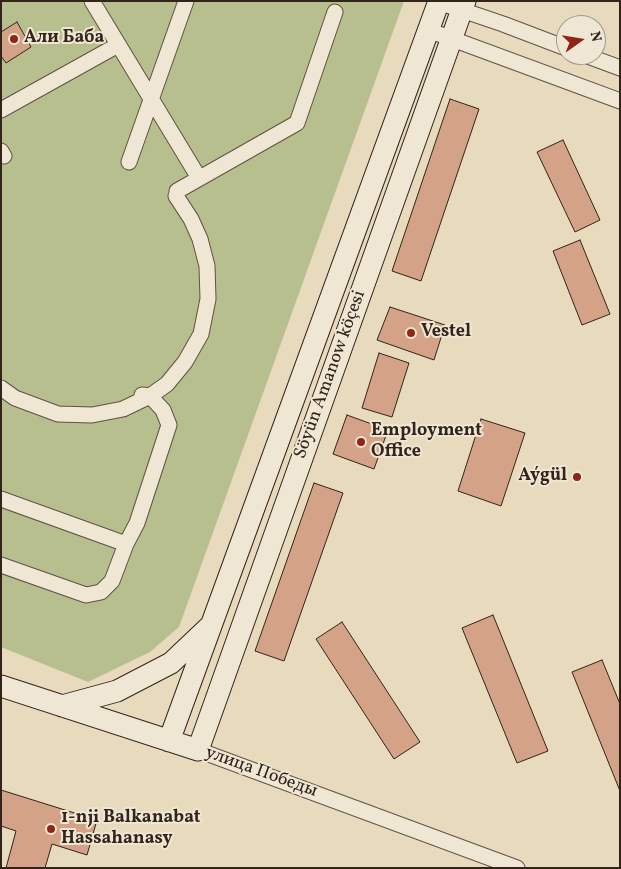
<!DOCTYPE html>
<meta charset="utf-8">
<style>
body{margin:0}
#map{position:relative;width:621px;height:869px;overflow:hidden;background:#e7dabd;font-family:Vollkorn,serif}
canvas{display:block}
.frame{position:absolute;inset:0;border:2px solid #32231b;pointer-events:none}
.north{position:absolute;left:556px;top:15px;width:50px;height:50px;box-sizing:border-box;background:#efe7d4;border:1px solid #a3998a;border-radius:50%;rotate:77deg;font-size:14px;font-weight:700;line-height:20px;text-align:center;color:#32231b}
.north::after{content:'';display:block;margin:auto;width:18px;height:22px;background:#8f2418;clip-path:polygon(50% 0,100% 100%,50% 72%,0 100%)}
</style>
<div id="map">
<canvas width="621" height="869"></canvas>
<div class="frame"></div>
<div class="north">N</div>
</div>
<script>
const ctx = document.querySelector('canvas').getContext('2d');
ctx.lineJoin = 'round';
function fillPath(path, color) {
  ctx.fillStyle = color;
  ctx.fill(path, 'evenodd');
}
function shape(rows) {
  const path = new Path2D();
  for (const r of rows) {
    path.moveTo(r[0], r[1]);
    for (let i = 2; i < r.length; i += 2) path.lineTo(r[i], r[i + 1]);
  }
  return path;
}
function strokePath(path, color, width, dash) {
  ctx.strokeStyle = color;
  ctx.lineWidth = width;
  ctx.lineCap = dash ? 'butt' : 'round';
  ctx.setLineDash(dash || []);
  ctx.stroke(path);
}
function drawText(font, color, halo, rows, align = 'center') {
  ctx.font = font + ' Vollkorn,serif';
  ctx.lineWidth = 4;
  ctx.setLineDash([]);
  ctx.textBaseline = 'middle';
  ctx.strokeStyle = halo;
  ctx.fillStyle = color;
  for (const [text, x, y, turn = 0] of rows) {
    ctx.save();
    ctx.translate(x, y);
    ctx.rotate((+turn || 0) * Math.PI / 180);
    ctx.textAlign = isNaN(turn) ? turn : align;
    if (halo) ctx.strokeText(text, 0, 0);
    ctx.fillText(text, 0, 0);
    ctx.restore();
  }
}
fillPath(shape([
 [1,1,404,1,179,627,150,652,88,682,1,647]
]), '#b8bf8f');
const building = shape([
 [17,22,31,47,6,63,1,56,1,32,17,22],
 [450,99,479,109,421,281,392,271,450,99],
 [563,140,600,220,575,232,537,152,563,140],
 [580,240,610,314,582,325,553,251,580,240],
 [390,307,445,325,434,360,377,340,390,307],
 [379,353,409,363,392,417,362,408,379,353],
 [347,415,388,430,374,469,333,454,347,415],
 [481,419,525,433,501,506,458,491,481,419],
 [314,483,343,493,284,661,255,651,314,483],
 [493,615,548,751,517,763,462,628,493,615],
 [342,622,420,742,394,759,316,639,342,622],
 [602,660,620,704,620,791,572,672,602,660],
 [1,790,97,820,87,855,52,844,45,868,6,868,16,831,1,826,1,790]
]);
fillPath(building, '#d4a286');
strokePath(building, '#32231b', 1);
const street = shape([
 [92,1,199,178],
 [438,2,503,24,566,48],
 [428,30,620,101],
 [585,55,620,68],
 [1,110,118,45],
 [1,151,4,156],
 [129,162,186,1],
 [177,191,297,123,335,12],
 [1,388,15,398,58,414,92,415,123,409,150,396,167,384,185,362,201,334,208,299,207,266,200,239,191,219,176,196],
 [1,499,126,544,112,581,101,592,86,595,1,565],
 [126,544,137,523,169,425,163,410,150,396,142,395],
 [198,750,517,868]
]);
const secondary = shape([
 [1,686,198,750,465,1],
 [62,706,117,691,171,663,209,627],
 [169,741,439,1]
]);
strokePath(street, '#5f5144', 17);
strokePath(secondary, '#32231b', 23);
strokePath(street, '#efe7d4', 15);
strokePath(secondary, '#efe7d4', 21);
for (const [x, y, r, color] of [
 [14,39,5,"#8f2418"],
 [411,333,5,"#8f2418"],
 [361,442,5,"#8f2418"],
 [577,477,5,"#8f2418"],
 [51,829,5,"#8f2418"]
]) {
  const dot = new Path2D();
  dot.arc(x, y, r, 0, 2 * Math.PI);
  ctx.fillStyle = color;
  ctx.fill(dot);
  strokePath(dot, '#efe7d4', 2);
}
drawText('bold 18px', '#32231b', '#efe7d4', [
 ["Али Баба",24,39],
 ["Vestel",421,333],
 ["Employment",371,432],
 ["Office",371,453],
 ["Aýgül",567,477,"right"],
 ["1-nji Balkanabat",61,819],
 ["Hassahanasy",61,840]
], 'left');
drawText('18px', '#32231b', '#efe7d4', [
 ["Söyün Amanow köçesi",331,375,-70],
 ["улица Победы",261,773,20]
]);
</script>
